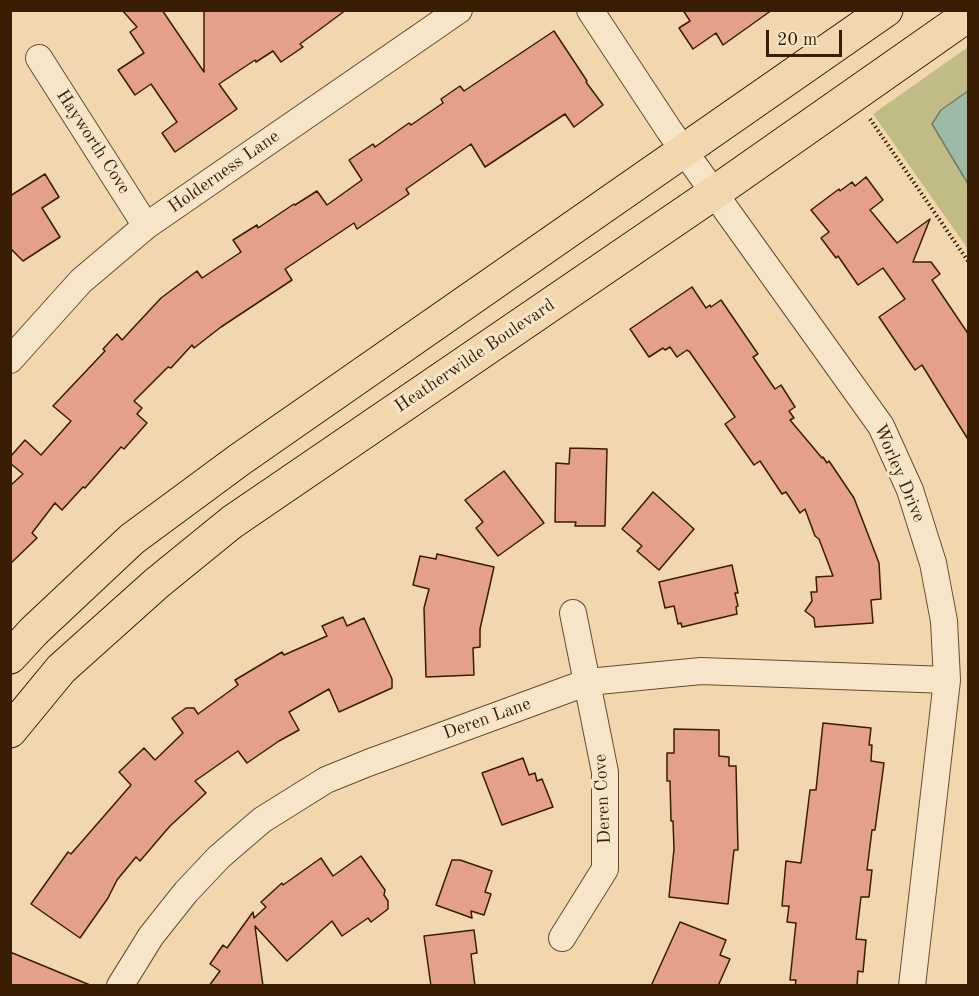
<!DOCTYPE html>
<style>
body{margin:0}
#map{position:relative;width:979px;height:996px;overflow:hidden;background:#f2d7ae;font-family:"Old Standard TT",serif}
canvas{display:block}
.frame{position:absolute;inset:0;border:12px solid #391d02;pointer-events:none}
.scale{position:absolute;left:766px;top:30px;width:76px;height:27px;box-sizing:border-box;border:3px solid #391d02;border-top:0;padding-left:8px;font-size:18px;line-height:21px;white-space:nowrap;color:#391d02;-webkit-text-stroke:4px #f7e5ca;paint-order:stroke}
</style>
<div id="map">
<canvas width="979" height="996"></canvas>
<div class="frame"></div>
<div class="scale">20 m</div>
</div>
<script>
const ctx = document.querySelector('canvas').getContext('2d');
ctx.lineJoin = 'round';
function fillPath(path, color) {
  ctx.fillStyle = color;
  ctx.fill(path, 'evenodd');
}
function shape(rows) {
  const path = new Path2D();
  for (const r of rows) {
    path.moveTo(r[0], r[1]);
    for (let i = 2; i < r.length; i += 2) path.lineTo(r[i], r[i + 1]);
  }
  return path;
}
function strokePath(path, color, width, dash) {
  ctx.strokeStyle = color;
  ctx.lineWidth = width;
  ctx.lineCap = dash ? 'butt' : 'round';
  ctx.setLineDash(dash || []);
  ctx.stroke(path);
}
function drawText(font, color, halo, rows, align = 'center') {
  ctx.font = font + ' "Old Standard TT",serif';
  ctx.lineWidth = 6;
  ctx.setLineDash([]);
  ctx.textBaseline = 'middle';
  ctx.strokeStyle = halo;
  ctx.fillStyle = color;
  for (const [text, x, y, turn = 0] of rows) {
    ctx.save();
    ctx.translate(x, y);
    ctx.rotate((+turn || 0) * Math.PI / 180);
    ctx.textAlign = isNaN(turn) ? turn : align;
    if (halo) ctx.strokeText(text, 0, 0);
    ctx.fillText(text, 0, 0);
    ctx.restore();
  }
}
fillPath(shape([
 [968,47,968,249,873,114]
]), '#c1bc85');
const water = shape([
 [968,91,968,184,932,124,941,110,968,91]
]);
fillPath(water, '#9cbaa5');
strokePath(water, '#747b64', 1.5);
const building = shape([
 [122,10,162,10,204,72,204,10,346,10,300,44,303,47,281,62,273,51,256,62,255,60,219,84,237,109,175,152,162,133,177,122,151,84,135,95,118,70,144,53,130,32,137,27,122,10],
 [683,10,772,10,723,45,716,33,693,49,679,28,690,21,683,10],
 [554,31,587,81,586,82,603,105,574,127,565,114,485,167,471,144,406,189,409,194,357,229,354,223,285,269,292,280,221,327,194,348,192,345,171,368,168,367,134,401,142,408,137,414,147,423,124,449,121,447,85,488,83,487,62,510,55,503,32,533,37,538,10,564,10,486,23,474,10,463,10,457,25,440,41,455,71,421,53,406,105,351,103,349,117,334,122,340,161,298,197,271,202,278,241,252,233,240,257,225,258,228,294,204,295,205,317,191,327,205,362,180,349,160,373,144,375,147,409,123,411,125,443,103,441,99,460,86,464,91,554,31],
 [45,174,59,197,42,208,60,237,23,261,10,248,10,196,45,174],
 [866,177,883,200,870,210,897,243,930,219,913,262,931,262,940,274,932,280,969,335,969,441,922,365,915,370,879,317,905,299,883,268,858,285,838,256,836,258,821,238,829,232,811,210,839,189,840,191,852,182,855,186,866,177],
 [692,287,706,308,710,305,711,307,721,300,758,354,753,357,775,389,781,385,795,407,789,411,794,418,790,420,822,458,823,457,827,463,829,461,854,498,879,563,881,599,871,600,873,623,815,627,814,618,805,611,812,601,811,592,817,592,816,577,833,576,819,539,815,536,805,509,800,513,786,492,782,494,760,461,754,465,725,424,735,417,689,351,688,351,687,350,677,357,670,347,665,350,663,348,649,357,630,329,692,287],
 [570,448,607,449,605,526,575,526,576,522,555,522,556,463,569,464,570,448],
 [504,471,544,523,498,556,476,528,483,522,465,500,504,471],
 [653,492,694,529,659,570,637,551,642,546,622,529,653,492],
 [437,554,494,567,480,629,480,647,473,648,474,675,426,677,424,608,429,589,413,585,420,556,436,559,437,554],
 [732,565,738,593,735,593,738,606,736,607,737,614,682,627,681,623,678,624,674,606,665,608,659,582,732,565],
 [343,617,347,626,364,618,392,679,392,688,339,712,329,689,289,712,299,730,279,741,247,763,238,751,195,781,206,793,170,826,140,861,136,857,117,880,108,898,80,938,31,904,68,852,71,854,131,785,119,772,144,748,155,760,183,733,172,718,186,708,194,708,198,714,238,685,235,680,282,652,284,655,327,636,322,626,343,617],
 [823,723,871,728,869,745,872,745,871,761,884,763,875,830,872,830,867,870,872,870,869,897,861,897,856,939,866,940,863,972,858,971,857,986,795,986,796,980,790,980,796,923,787,922,789,906,782,906,786,861,801,863,810,790,816,790,823,723],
 [674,729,719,730,719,756,729,757,729,766,736,766,738,850,734,850,728,904,669,897,674,849,673,821,671,821,670,781,667,781,667,753,674,753,674,729],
 [523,758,529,775,535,773,537,781,542,779,553,807,502,825,482,773,523,758],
 [361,856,385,890,384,895,388,901,388,909,371,922,368,918,342,936,332,921,287,961,255,926,263,986,209,986,220,971,210,964,223,945,227,948,253,912,254,918,266,907,261,902,282,883,283,885,321,858,333,876,361,856],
 [452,860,460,860,492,871,485,892,491,894,484,915,471,911,472,918,436,905,452,860],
 [680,922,726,940,720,955,730,959,718,986,651,986,680,922],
 [474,930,477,953,471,954,475,986,431,986,424,936,474,930],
 [10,952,90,985,90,986,10,986,10,952]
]);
fillPath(building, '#e4a187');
strokePath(building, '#391d02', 1.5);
const minor = shape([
 [590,10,669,130,881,426,910,490,933,563,944,621,947,680,912,986],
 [39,58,146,226],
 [10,360,81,281,146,226,459,10],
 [562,938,605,869,605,772,573,613],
 [120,986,151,936,186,892,219,857,262,820,326,780,368,763,588,682,701,671,947,680]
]);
const major = shape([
 [10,657,34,631,132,539,239,460,886,10],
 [10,731,61,669,157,583,232,522,714,193,968,15]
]);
strokePath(minor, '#674c2d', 28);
strokePath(major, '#391d02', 35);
strokePath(shape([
 [870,119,968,261]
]), '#391d02', 4, [1.5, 3]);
strokePath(minor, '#f7e5ca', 26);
strokePath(major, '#f2d7ae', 33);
drawText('18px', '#391d02', '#f7e5ca', [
 ["Hayworth Cove",93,142,57],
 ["Holderness Lane",224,172,-35],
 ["Heatherwilde Boulevard",475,356,-34],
 ["Worley Drive",899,473,67],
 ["Deren Lane",487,719,-20],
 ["Deren Cove",603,799,-93]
]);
</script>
